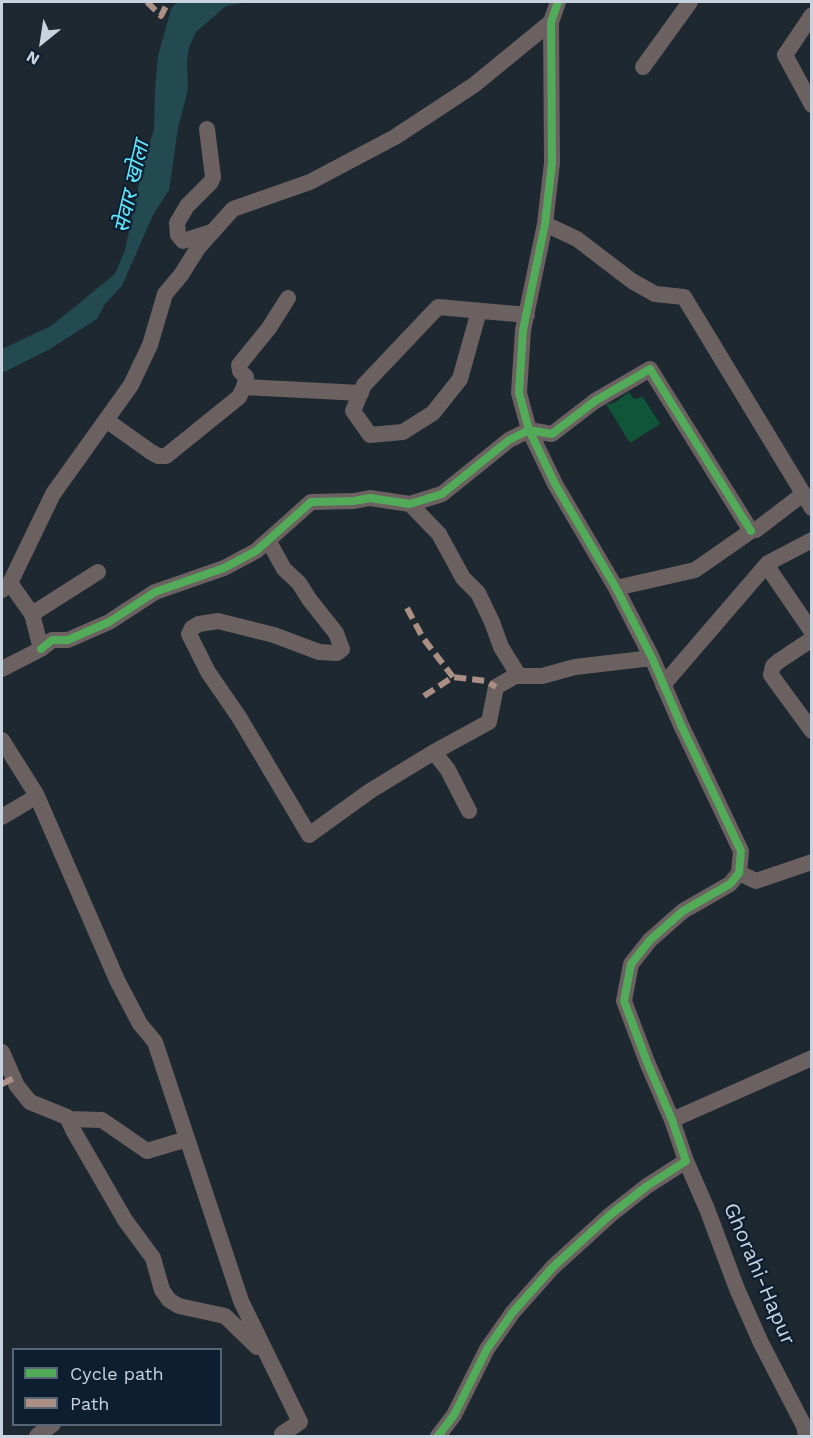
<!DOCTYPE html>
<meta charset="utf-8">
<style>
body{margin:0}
#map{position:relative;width:813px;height:1438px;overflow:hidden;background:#1e2831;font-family:"Work Sans",sans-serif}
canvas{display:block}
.frame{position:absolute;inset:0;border:3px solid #c8d3df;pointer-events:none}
.legend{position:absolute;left:12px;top:1348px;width:210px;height:78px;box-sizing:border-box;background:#0c1e2f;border:2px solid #576675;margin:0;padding:8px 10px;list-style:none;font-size:18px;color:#c8d3df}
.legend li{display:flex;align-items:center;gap:12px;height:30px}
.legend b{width:30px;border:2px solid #576675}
.north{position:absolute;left:12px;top:12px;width:60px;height:60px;-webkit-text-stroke:4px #0c1e2f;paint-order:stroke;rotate:210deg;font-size:16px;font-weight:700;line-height:24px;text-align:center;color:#c8d3df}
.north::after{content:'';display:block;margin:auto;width:21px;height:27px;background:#c8d3df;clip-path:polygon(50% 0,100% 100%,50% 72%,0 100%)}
</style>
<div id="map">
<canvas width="813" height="1438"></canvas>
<div class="frame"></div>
<ul class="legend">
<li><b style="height:8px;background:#51ab58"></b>Cycle path</li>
<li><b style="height:8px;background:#ac8f84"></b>Path</li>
</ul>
<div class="north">N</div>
</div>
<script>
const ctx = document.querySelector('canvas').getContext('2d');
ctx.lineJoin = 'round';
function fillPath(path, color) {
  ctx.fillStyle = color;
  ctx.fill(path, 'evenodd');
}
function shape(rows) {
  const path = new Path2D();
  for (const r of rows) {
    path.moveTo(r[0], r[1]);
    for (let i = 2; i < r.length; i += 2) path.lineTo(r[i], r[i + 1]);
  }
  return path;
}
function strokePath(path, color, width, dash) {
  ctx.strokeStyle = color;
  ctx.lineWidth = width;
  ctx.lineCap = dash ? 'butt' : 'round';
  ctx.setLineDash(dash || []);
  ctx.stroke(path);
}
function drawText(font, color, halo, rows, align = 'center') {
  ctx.font = font + ' "Work Sans","Noto Sans Devanagari",sans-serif';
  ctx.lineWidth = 4.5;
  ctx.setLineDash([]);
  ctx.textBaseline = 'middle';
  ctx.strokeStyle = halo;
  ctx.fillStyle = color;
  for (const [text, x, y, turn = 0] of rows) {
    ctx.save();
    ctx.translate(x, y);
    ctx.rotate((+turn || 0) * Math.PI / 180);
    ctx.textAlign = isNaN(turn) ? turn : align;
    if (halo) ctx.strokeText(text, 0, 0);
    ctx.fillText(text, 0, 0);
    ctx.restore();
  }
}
fillPath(shape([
 [629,392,634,399,643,397,660,424,630,443,606,404,614,403]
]), '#105439');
fillPath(shape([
 [177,2,248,2,226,6,196,32,189,47,187,62,188,89,178,128,169,190,153,215,122,286,105,304,97,319,50,349,2,373,2,349,51,326,115,274,125,250,144,159,154,130,155,89,158,56,171,9]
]), '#234a51');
strokePath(shape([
 [812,15,785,55,812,105],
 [643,67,690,2],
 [207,129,213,177,211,182,187,206,177,223,178,235,183,241,211,232],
 [545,224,577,239,632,281,655,294,684,297,812,508],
 [479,311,460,379,433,413,403,432,370,435,353,411,364,385,438,307,527,315],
 [244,387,361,393],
 [106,420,151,452,158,456,166,456,239,397,244,387,246,377,240,371,239,365,269,328,288,298],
 [410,504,439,534,463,578,478,593,492,622,501,647,519,676],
 [268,540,284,569,299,583,309,599,336,633,342,649,337,653,319,652,274,635,218,621,199,624,192,628,189,634,208,672,239,717,309,835,370,791,434,752],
 [768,563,771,572,812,632],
 [616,588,695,570,751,531,756,530,803,494],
 [2,590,10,583,53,494,131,385,150,345,165,294,181,275,198,248,233,209,310,182,395,137,474,85,551,22],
 [32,614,98,572],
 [812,639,779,661,773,666,771,675,812,731],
 [41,649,52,640,68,640,109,622,155,592,224,568,256,551,311,502,354,501,370,498,410,504,442,494,509,440,529,430,552,434,595,401,650,369,751,531],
 [2,669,41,649,32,614,10,583],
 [663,685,768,563,812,540],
 [2,740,36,794,117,980,140,1024,155,1042,241,1301,300,1422,282,1434,283,1436],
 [469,811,448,770,434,752,489,722,496,687,515,676,542,676,575,667,652,658],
 [2,817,37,796],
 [739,873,756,881,812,862],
 [2,1052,17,1086,30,1102,67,1117,73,1130,125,1220,153,1258,162,1290,169,1300,179,1306,225,1316,257,1347],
 [69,1119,102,1120,147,1151,187,1139],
 [672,1120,812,1058],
 [686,1161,707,1209,737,1289,761,1343,804,1426,806,1436],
 [37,1436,53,1424],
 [438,1436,454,1415,487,1349,513,1312,553,1267,610,1215,647,1186,686,1161,672,1120,647,1062,624,1001,631,964,650,940,683,911,730,884,739,873,741,851,681,725,652,658,616,588,555,484,529,430,519,393,523,330,545,224,552,163,551,22,558,2]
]), '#6b6160', 16);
strokePath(shape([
 [147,2,161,16,168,2],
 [407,608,423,638,453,677],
 [424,696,453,677,486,681,496,687],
 [2,1084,14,1078]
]), '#ac8f84', 6, [12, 6]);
strokePath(shape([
 [41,649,52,640,68,640,109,622,155,592,224,568,256,551,311,502,354,501,370,498,410,504,442,494,509,440,529,430,552,434,595,401,650,369,751,531],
 [438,1436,454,1415,487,1349,513,1312,553,1267,610,1215,647,1186,686,1161,672,1120,647,1062,624,1001,631,964,650,940,683,911,730,884,739,873,741,851,681,725,652,658,616,588,555,484,529,430,519,393,523,330,545,224,552,163,551,22,558,2]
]), '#51ab58', 8);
drawText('21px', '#c8d3df', '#0c1e2f', [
 ["Ghorahi-Hapur",759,1274,67]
]);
drawText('italic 22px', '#60e4fa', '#0c1e2f', [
 ["सेवार खोला",132,187,-77]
]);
</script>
